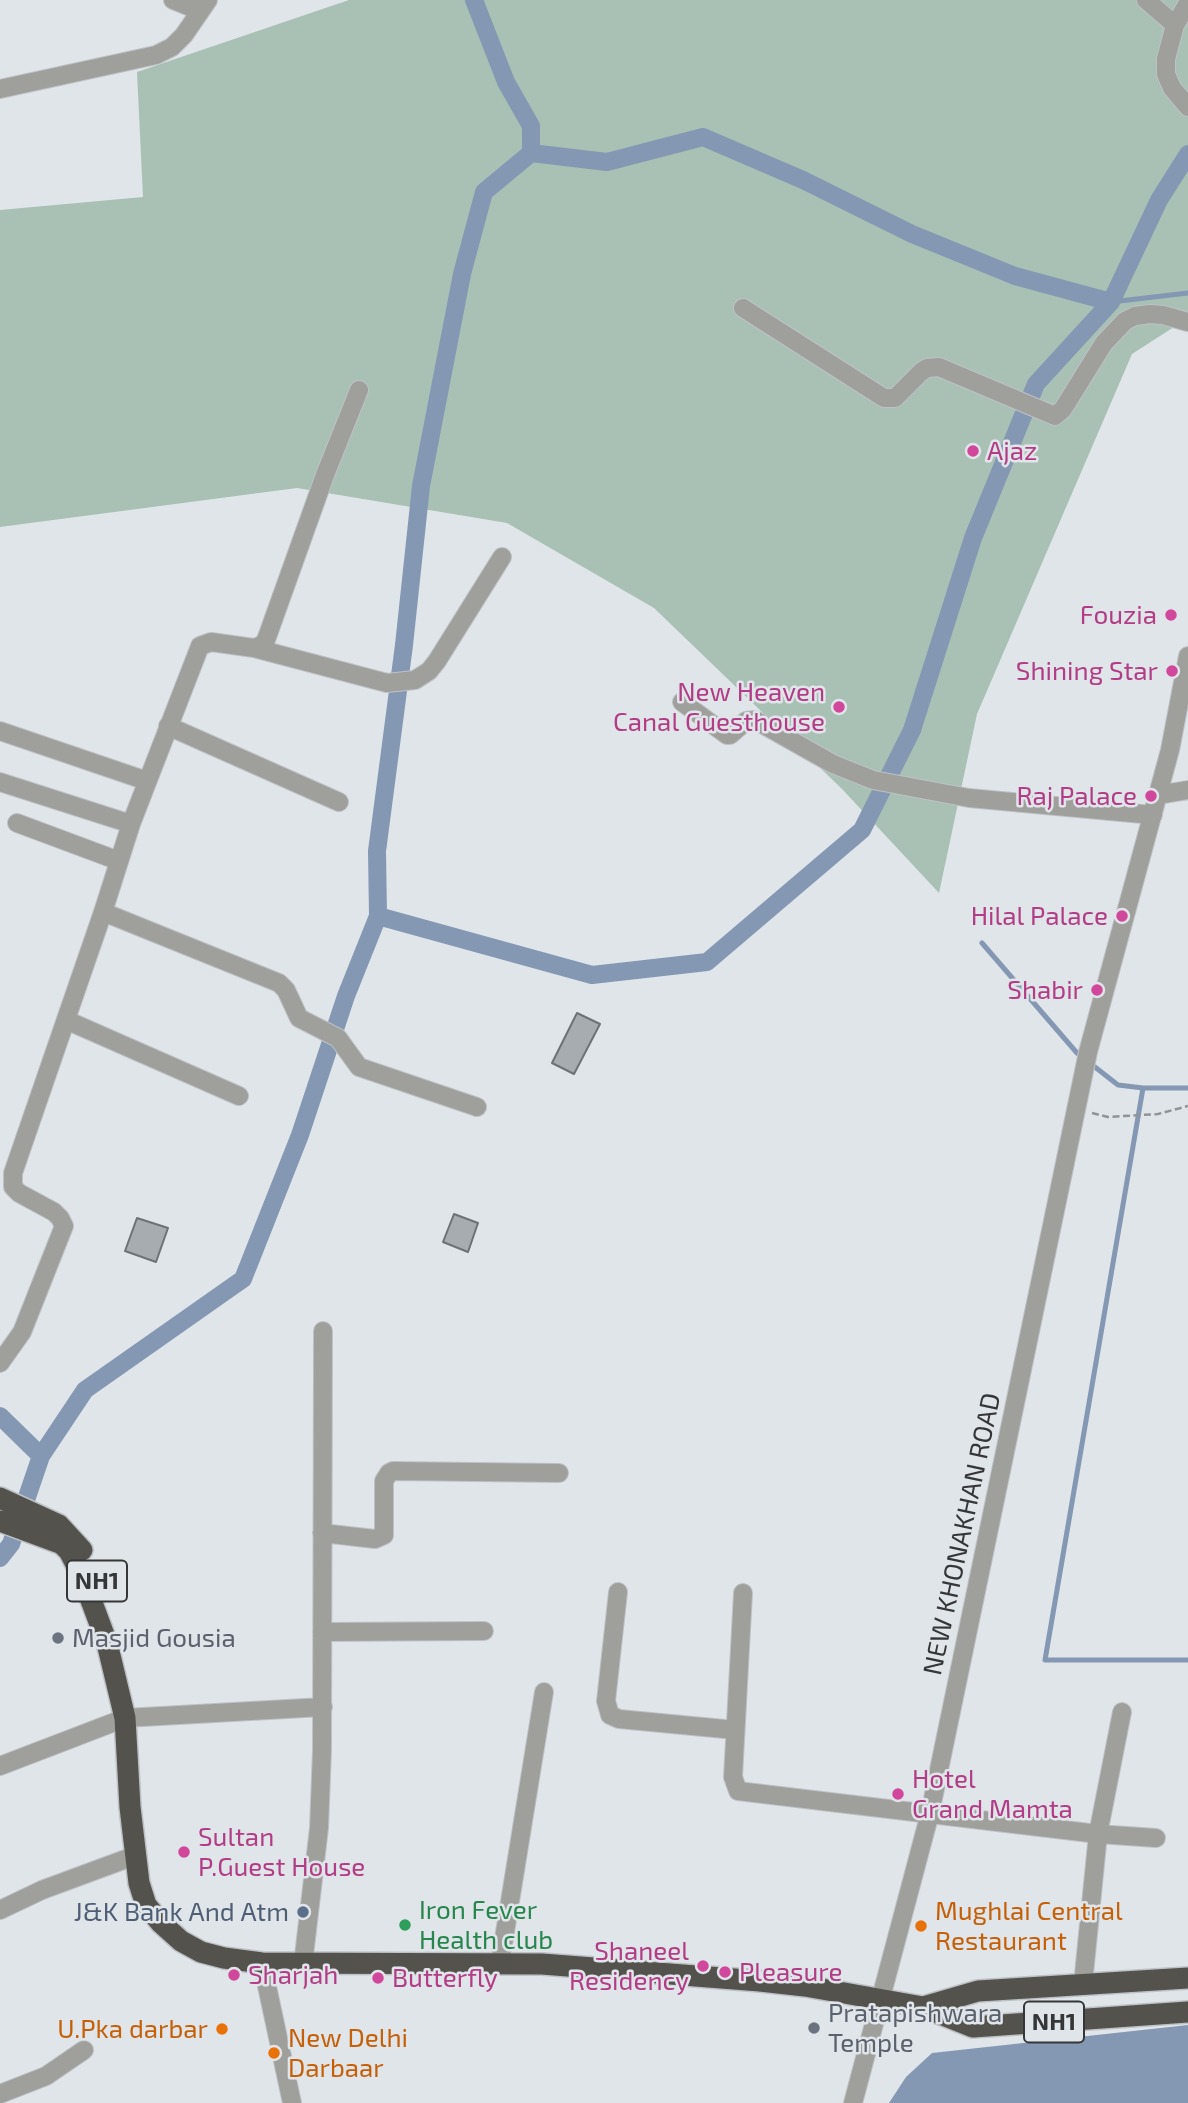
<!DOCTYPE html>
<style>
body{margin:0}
canvas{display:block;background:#e0e5e9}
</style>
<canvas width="1188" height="2103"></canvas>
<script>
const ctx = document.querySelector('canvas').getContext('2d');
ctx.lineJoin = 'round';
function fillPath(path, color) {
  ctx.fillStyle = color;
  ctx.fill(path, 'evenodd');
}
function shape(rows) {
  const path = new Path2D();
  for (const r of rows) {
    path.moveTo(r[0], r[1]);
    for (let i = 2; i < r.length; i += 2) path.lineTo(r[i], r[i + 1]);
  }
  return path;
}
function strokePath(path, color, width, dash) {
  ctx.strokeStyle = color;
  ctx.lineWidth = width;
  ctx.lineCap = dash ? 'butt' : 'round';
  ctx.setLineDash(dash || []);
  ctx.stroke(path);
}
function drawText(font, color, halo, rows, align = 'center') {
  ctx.font = font + ' "Exo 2",sans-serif';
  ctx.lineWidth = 5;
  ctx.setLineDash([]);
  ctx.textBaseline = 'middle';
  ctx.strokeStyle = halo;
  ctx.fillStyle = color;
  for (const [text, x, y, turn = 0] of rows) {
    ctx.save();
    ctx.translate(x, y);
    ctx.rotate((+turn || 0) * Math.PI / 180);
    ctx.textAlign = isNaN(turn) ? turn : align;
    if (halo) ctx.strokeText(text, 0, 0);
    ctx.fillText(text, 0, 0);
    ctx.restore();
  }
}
fillPath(shape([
 [349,0,1188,0,1188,318,1132,354,977,714,939,893,842,789,654,608,507,523,297,488,0,527,0,210,143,197,137,72]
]), '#a8c1b4');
fillPath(shape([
 [1188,2025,1188,2103,889,2103,906,2077,932,2053]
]), '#8498b4');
strokePath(shape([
 [1111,302,1188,293],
 [982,943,1077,1053,1118,1085,1143,1088,1188,1088],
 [1143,1088,1045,1660,1188,1660]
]), '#8498b4', 5);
strokePath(shape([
 [531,153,607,162,703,137,803,180,912,234,1015,276,1111,302],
 [378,916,592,975,707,962,862,830,912,730,973,538,1036,384,1111,302,1159,200,1188,154],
 [0,1416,41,1456],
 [0,1558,11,1544,41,1456,85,1390,243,1279,300,1135,346,996,378,916,377,851,404,645,421,486,462,274,484,192,531,153,531,126,506,82,474,0]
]), '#8498b4', 18);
const building = shape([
 [577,1013,600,1024,574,1074,552,1063,577,1013],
 [454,1214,478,1223,468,1252,443,1242,454,1214],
 [137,1218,168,1228,156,1262,125,1251,137,1218]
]);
fillPath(building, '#a7acb0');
strokePath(building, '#6d7276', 2);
const minor = shape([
 [173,0,200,11],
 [1146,0,1175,25],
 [1188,3,1175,25,1166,59,1166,74,1172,88,1188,107],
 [0,89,156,55,172,47,184,35,208,0],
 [743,308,884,398,895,398,921,372,927,368,939,367,1055,416,1063,409,1104,343,1125,321,1135,316,1150,314,1163,315,1188,322],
 [254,648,262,645,266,640,325,475,359,390],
 [682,702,727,735,730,735,746,721,755,720,833,764,873,780,969,798,1153,815],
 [168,726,339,802],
 [0,731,147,781],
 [0,782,131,824],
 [1158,795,1188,790],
 [17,823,119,861],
 [103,912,279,983,286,990,299,1018,338,1038,359,1067,477,1107],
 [66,1020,239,1096],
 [0,1363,22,1332,64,1226,60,1218,54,1212,19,1193,13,1187,13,1173,103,912,131,824,200,646,211,642,254,648,387,683,415,680,429,671,437,661,502,557],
 [322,1533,375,1539,384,1535,384,1481,389,1473,393,1471,559,1473],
 [618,1592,606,1701,610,1715,619,1719,735,1730],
 [743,1593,733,1777,738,1791,1098,1834,1156,1838],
 [322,1632,484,1631],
 [0,1766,125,1718,323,1707],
 [0,1910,42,1890,134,1856],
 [262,1963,292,2103],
 [500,1963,544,1692],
 [303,1964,319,1828,322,1750,323,1331],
 [1083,1984,1098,1834,1122,1712],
 [0,2094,46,2076,84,2050],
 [853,2103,930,1813,1088,1052,1170,750,1188,656]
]);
const highway = shape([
 [0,1498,59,1525,82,1550],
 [0,1521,62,1544,69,1551,82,1576,107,1643,125,1718,130,1807,139,1883,146,1905,161,1923,181,1941,201,1952,224,1958,262,1963,542,1964,760,1981,805,1986,923,2007,973,2027,1188,2012],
 [923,2007,978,1991,1188,1978]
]);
strokePath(minor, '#bec2c6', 20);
strokePath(highway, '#bec2c6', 24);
strokePath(shape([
 [1092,1113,1108,1117,1158,1114,1188,1106]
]), '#919497', 2.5, [7, 3.5]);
strokePath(minor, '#9f9f9c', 18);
strokePath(highway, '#53524d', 21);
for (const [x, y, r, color] of [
 [973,451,7,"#d1479c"],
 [1171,615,7,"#d1479c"],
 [1172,671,7,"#d1479c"],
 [839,707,7,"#d1479c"],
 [1151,796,7,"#d1479c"],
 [1122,916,7,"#d1479c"],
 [1097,990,7,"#d1479c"],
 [58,1638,7,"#6b7280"],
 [898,1794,7,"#d1479c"],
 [184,1852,7,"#d1479c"],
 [303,1912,7,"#5c6f8a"],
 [405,1925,7,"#2e9e5b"],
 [921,1926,7,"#e8710a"],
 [703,1966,7,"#d1479c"],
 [725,1972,7,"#d1479c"],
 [234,1975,7,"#d1479c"],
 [378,1978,7,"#d1479c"],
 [814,2028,7,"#6b7280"],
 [222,2029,7,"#e8710a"],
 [274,2053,7,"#e8710a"]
]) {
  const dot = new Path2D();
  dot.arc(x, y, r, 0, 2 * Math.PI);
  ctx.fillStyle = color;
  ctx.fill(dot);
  strokePath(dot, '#e0e5e9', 2.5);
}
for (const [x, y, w] of [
 [97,1581,60],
 [1054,2022,60]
]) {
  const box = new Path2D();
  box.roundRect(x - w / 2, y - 20.5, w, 41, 5);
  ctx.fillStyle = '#e0e5e9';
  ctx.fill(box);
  strokePath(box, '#353638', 2);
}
drawText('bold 24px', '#353638', null, [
 ["NH1",97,1581],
 ["NH1",1054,2022]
]);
drawText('26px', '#b23c85', '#e0e5e9', [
 ["Ajaz",987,451,"left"],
 ["Fouzia",1157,615],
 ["Shining Star",1158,671],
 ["New Heaven",825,692],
 ["Canal Guesthouse",825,722],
 ["Raj Palace",1137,796],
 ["Hilal Palace",1108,916],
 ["Shabir",1083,990],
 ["Hotel",912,1779,"left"],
 ["Grand Mamta",912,1809,"left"],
 ["Sultan",198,1837,"left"],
 ["P.Guest House",198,1867,"left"],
 ["Shaneel",689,1951],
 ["Residency",689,1981],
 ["Pleasure",739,1972,"left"],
 ["Sharjah",248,1975,"left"],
 ["Butterfly",392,1978,"left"]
], 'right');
drawText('26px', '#353638', '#e0e5e9', [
 ["NEW KHONAKHAN ROAD",962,1534,-78]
]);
drawText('26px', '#5b616d', '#e0e5e9', [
 ["Masjid Gousia",72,1638],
 ["Pratapishwara",828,2013],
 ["Temple",828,2043]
], 'left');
drawText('26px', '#27864d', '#e0e5e9', [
 ["Iron Fever",419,1910],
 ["Health club",419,1940]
], 'left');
drawText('26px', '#c56008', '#e0e5e9', [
 ["Mughlai Central",935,1911],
 ["Restaurant",935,1941],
 ["U.Pka darbar",208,2029,"right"],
 ["New Delhi",288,2038],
 ["Darbaar",288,2068]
], 'left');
drawText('26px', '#4e5e75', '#e0e5e9', [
 ["J&K Bank And Atm",289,1912]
], 'right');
</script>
